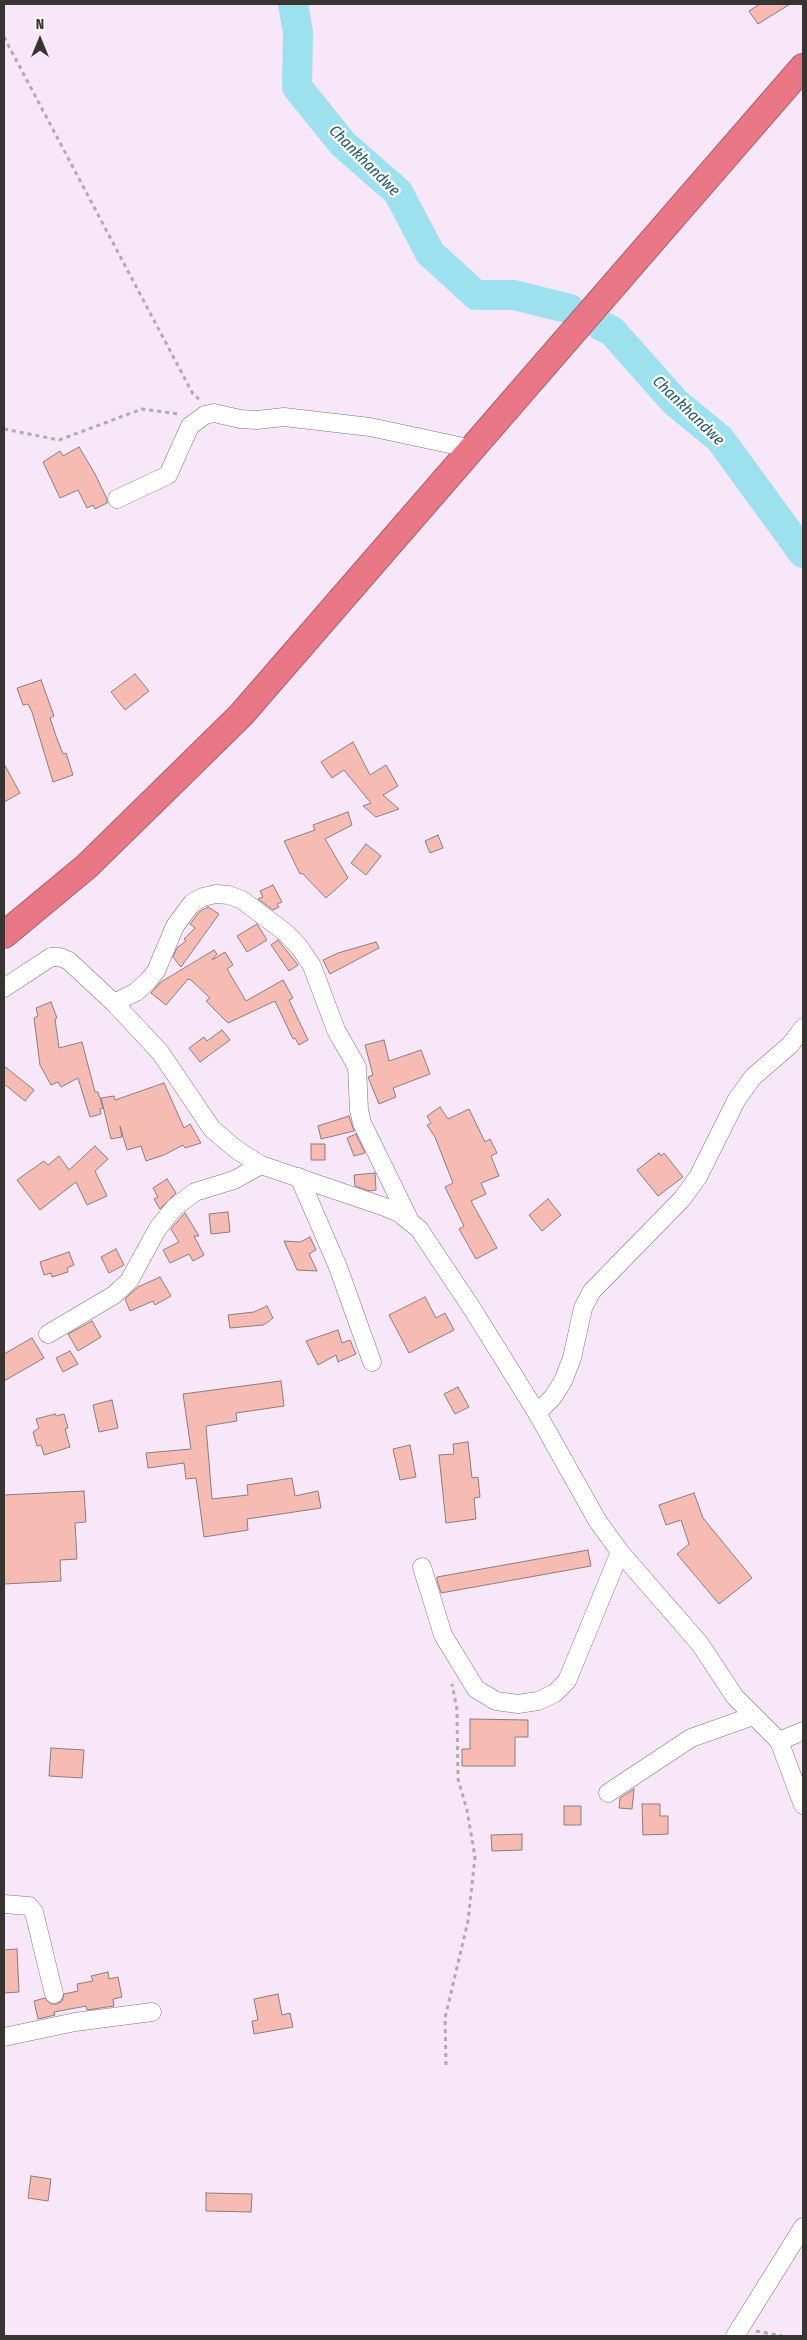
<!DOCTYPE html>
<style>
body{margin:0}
#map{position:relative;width:807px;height:2340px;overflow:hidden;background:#fef5f0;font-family:"Fira Sans Condensed",sans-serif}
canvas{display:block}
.frame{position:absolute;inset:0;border:5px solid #383431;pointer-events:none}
.north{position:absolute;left:15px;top:15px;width:50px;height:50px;-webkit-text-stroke:4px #fff;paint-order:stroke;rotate:0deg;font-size:14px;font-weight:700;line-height:20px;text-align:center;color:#383431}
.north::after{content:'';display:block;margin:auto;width:18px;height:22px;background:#383431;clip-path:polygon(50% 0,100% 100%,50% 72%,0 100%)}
</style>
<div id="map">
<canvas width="807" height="2340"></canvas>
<div class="frame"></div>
<div class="north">N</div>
</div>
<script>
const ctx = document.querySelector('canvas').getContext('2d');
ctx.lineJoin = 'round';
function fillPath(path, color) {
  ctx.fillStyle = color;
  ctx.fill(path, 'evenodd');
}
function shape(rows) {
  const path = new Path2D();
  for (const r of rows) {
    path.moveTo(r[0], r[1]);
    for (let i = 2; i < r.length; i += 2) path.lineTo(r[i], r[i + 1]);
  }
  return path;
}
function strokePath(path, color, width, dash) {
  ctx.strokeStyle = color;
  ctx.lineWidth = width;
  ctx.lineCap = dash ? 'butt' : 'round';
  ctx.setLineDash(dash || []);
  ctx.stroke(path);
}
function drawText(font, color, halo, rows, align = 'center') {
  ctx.font = font + ' "Fira Sans Condensed",sans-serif';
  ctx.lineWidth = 4.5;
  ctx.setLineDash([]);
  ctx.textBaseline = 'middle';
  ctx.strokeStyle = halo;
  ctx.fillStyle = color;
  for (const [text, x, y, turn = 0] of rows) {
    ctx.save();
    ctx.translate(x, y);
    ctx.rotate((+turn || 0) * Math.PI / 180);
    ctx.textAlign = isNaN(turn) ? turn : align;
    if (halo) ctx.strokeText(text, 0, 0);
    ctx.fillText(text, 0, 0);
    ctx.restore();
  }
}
fillPath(shape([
 [4,4,803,4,803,2336,4,2336]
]), '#f8e7f9');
strokePath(shape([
 [293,4,298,32,297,87,343,144,398,192,430,253,476,295,514,295,570,309],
 [600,325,612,331,675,402,720,439,803,553]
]), '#9de1ef', 30);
const building = shape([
 [760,4,790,4,758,24,749,11,760,4],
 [79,447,95,474,107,499,107,503,95,509,93,505,87,508,78,490,60,498,43,462,60,451,63,456,79,447],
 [135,674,149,691,125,710,111,692,135,674],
 [41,680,54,716,50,718,56,736,63,754,66,753,73,775,53,782,32,712,28,704,23,705,17,688,41,680],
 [353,742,370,775,386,765,398,786,383,795,399,809,376,817,363,806,371,803,344,770,332,778,321,762,353,742],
 [4,764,20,793,4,802,4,764],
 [348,812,352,825,325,839,348,878,326,898,302,873,300,874,284,841,315,830,313,825,348,812],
 [438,835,443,848,430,853,425,841,438,835],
 [366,844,381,856,366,875,351,863,366,844],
 [273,885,282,902,277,904,279,907,273,910,258,899,263,897,260,891,273,885],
 [208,907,219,914,181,967,173,957,177,948,186,941,184,939,195,928,190,924,200,911,208,907],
 [257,924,267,940,247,952,237,936,257,924],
 [278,940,298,965,289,971,271,945,278,940],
 [376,942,379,948,330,974,323,960,338,953,376,942],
 [214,950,217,954,212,960,225,952,233,965,227,969,246,1001,283,980,293,998,289,1000,308,1040,299,1045,295,1038,293,1039,275,1001,228,1023,206,1001,210,998,191,980,188,979,166,1005,151,993,161,982,214,950],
 [51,1002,57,1018,55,1019,59,1048,82,1042,95,1092,98,1092,103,1108,100,1109,101,1114,90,1117,78,1078,61,1087,58,1082,51,1085,40,1065,34,1018,38,1016,36,1008,51,1002],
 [222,1030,230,1040,200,1062,189,1048,204,1037,207,1041,222,1030],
 [384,1040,389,1061,421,1050,430,1074,393,1088,396,1097,379,1104,368,1077,373,1075,365,1045,384,1040],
 [4,1066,34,1090,25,1101,4,1084,4,1066],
 [164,1083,184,1128,190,1124,201,1143,185,1148,183,1145,164,1155,146,1161,141,1146,127,1150,120,1126,122,1137,111,1139,101,1098,114,1096,115,1100,164,1083],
 [440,1107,448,1119,469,1109,485,1142,490,1139,497,1153,491,1156,499,1176,481,1183,486,1194,471,1201,497,1248,476,1259,459,1229,464,1226,445,1187,453,1183,435,1137,427,1125,431,1123,427,1116,440,1107],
 [349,1116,354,1131,321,1139,318,1126,349,1116],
 [356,1134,365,1153,354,1156,347,1138,356,1134],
 [311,1144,325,1144,325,1160,311,1160,311,1144],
 [95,1146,108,1159,95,1171,107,1196,87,1205,76,1182,40,1210,17,1180,44,1161,48,1165,59,1156,69,1170,95,1146],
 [659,1153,661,1156,664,1153,683,1177,658,1196,637,1170,659,1153],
 [375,1173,376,1190,370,1191,355,1186,354,1175,375,1173],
 [167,1179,176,1193,160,1209,154,1199,158,1197,153,1188,167,1179],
 [548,1199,561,1215,542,1231,529,1215,548,1199],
 [228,1212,230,1232,211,1234,209,1214,228,1212],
 [185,1213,199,1236,194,1236,204,1255,193,1261,189,1254,170,1263,163,1250,179,1242,171,1229,185,1213],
 [310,1237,316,1250,309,1254,317,1271,297,1270,284,1241,300,1242,310,1237],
 [116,1249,124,1265,109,1273,101,1257,116,1249],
 [69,1252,74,1265,67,1268,68,1272,52,1277,51,1273,44,1275,40,1262,69,1252],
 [160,1277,171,1296,155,1305,153,1301,130,1311,125,1299,138,1287,160,1277],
 [425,1297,436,1318,445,1313,454,1330,409,1353,389,1315,425,1297],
 [267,1306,273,1318,268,1322,263,1325,230,1328,228,1315,254,1312,267,1306],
 [92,1321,101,1337,78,1351,68,1334,92,1321],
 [338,1330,342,1343,350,1340,356,1354,338,1362,336,1355,318,1365,306,1341,338,1330],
 [32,1338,44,1358,4,1381,4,1354,32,1338],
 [70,1351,78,1364,63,1372,56,1358,70,1351],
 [281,1381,284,1406,236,1413,237,1421,206,1426,212,1499,248,1495,247,1485,292,1478,295,1496,318,1491,321,1508,247,1519,248,1530,204,1537,196,1478,186,1479,184,1463,148,1468,146,1453,191,1449,183,1394,281,1381],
 [458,1387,469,1407,455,1414,444,1394,458,1387],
 [112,1400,118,1428,99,1432,93,1405,112,1400],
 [55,1414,56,1416,64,1414,68,1428,65,1429,70,1447,44,1455,41,1445,37,1446,33,1432,39,1428,36,1419,55,1414],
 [468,1442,472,1478,478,1477,480,1497,474,1498,476,1519,446,1523,439,1455,454,1454,453,1444,468,1442],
 [410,1445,416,1477,400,1480,393,1449,410,1445],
 [84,1491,86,1522,75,1523,77,1559,60,1560,61,1581,4,1584,4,1495,84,1491],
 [694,1493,703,1518,752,1578,719,1604,677,1554,689,1544,681,1520,666,1525,659,1505,694,1493],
 [588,1550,591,1566,441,1593,437,1580,437,1577,588,1550],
 [470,1719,528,1720,528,1737,515,1737,515,1766,462,1766,462,1749,470,1749,470,1719],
 [51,1748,84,1750,82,1778,49,1776,51,1748],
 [634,1789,632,1809,619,1808,620,1798,634,1789],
 [642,1804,660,1804,660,1816,668,1816,668,1834,643,1835,642,1804],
 [564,1806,581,1806,581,1825,564,1825,564,1806],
 [522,1834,522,1850,492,1851,491,1835,522,1834],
 [17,1949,19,1992,4,1993,4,1950,17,1949],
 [108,1972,109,1979,118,1977,122,1997,113,1999,114,2006,87,2010,86,2006,54,2012,55,2015,38,2019,34,2001,45,1998,51,2004,57,2004,62,2001,64,1994,78,1991,77,1984,93,1981,91,1976,108,1972],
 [278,1994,282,2015,290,2013,293,2027,254,2034,252,2021,258,2020,254,1999,278,1994],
 [31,2176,51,2179,48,2201,28,2198,31,2176],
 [206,2193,252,2194,251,2212,206,2211,206,2193]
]);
fillPath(building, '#f6bbb2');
strokePath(building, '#8b7f7d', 1);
const minor = shape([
 [117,499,168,475,190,426,205,415,214,413,240,419,257,420,284,417,370,427,473,449],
 [4,988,51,957,60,957,69,961,114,1003,160,1052,212,1129,237,1150,261,1165,385,1207,399,1213,419,1229,473,1310,537,1413,597,1520,620,1552,700,1644,735,1697,779,1741,803,1805],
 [114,1003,136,992,148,981,156,971,175,926,192,903,203,897,216,894,229,895,242,900,286,933,300,948,312,966,336,1030,357,1067,359,1110,362,1123,410,1221],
 [299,1177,338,1267,372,1362],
 [48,1334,114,1295,129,1281,158,1228,175,1207,195,1192,234,1180,261,1165],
 [537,1413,553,1397,563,1381,572,1358,583,1308,592,1291,682,1199,698,1177,737,1099,753,1077,790,1045,803,1028],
 [422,1567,443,1635,476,1689,496,1701,518,1704,538,1701,555,1693,567,1681,620,1552],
 [779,1741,803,1731],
 [608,1793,691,1738,753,1716],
 [4,1904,29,1906,34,1912,54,1994],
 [4,2037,75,2022,152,2012],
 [735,2336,803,2227]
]);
const highway = shape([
 [4,935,87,866,241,715,803,67]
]);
strokePath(minor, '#7f756f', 19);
strokePath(highway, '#ac6068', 28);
strokePath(shape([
 [4,37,193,394,199,399],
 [4,429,59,440,142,409,179,414],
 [446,2065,445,2018,468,1921,475,1857,467,1810,458,1779,457,1710,452,1684],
 [756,2331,782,2336]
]), '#b2aba7', 3, [4, 4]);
strokePath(minor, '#fff', 18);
strokePath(highway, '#ea7786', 26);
drawText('italic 16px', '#225a64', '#fff', [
 ["Chankhandwe",364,161,45],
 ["Chankhandwe",688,411,44]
]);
</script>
